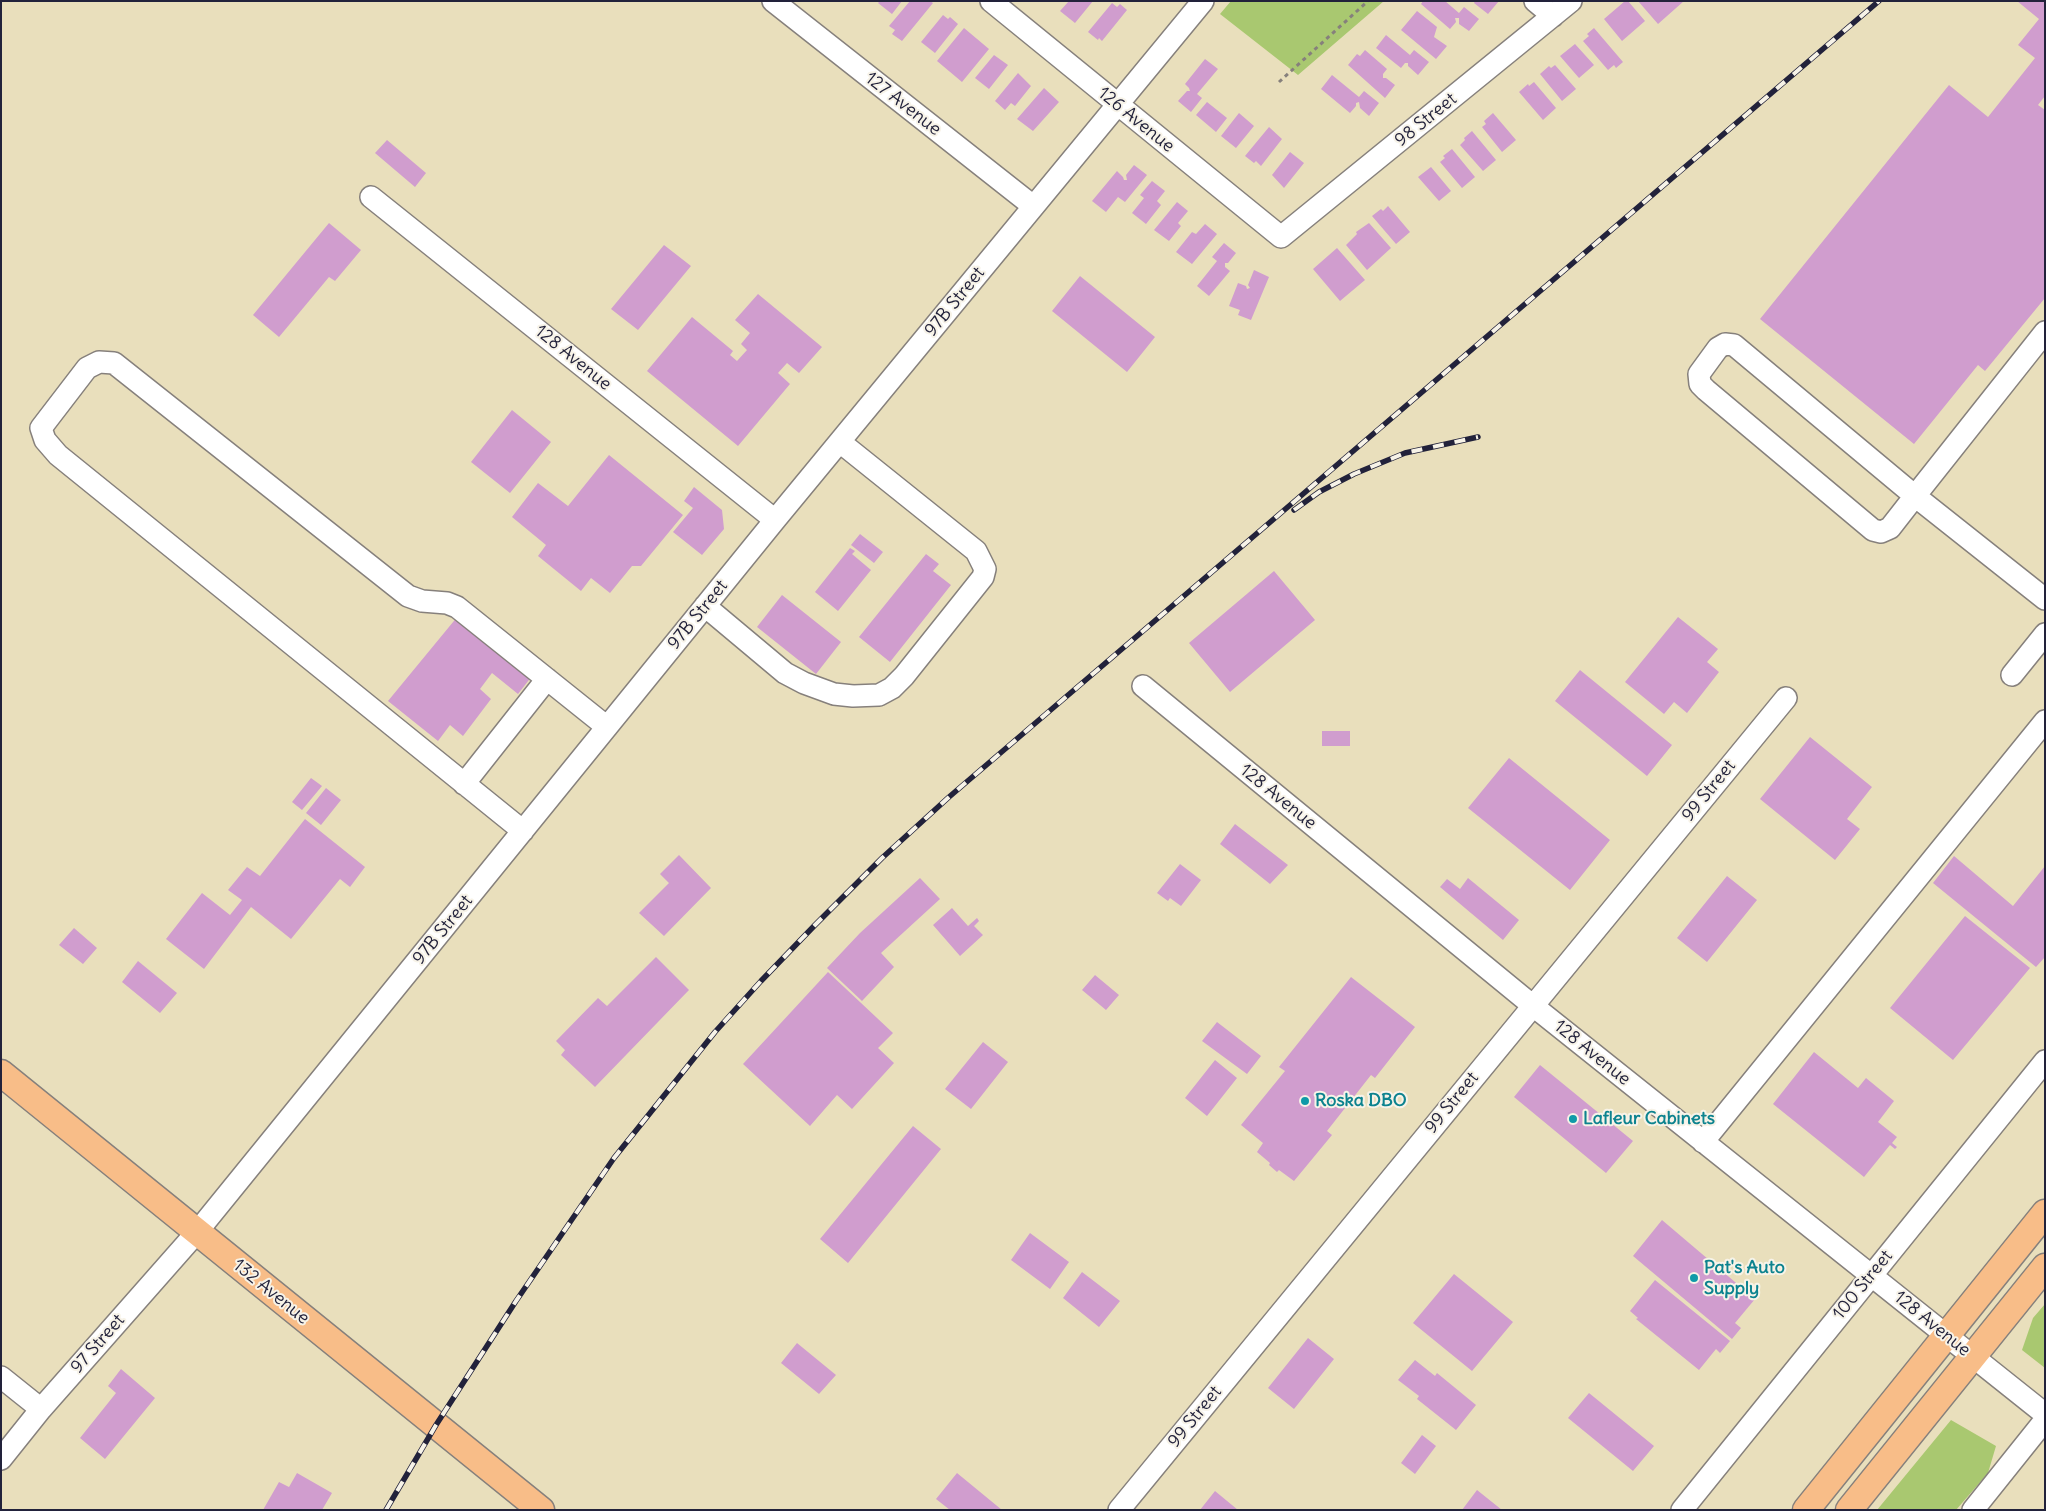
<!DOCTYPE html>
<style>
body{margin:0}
#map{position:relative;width:2046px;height:1511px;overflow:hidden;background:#e9dfbc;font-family:Delius,sans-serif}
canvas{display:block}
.frame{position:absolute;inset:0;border:2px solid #22223b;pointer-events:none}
</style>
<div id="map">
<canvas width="2046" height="1511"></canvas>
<div class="frame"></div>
</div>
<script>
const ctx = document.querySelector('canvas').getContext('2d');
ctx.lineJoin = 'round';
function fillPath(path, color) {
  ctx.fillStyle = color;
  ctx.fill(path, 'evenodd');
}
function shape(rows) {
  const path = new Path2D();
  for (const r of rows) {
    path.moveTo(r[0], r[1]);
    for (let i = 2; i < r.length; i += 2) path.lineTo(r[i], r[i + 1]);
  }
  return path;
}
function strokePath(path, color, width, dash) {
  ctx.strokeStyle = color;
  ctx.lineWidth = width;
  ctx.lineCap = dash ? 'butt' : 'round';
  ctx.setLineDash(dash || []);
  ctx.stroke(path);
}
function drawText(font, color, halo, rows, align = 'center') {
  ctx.font = font + ' Delius,sans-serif';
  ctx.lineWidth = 4;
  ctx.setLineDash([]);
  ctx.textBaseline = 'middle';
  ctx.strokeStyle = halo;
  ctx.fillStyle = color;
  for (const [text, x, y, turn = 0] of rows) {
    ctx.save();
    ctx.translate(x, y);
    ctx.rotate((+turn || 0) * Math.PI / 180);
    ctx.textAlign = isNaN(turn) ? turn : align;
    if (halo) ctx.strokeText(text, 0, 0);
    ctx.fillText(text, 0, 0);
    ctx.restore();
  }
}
fillPath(shape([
 [1231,1,1384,1,1298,75,1220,14],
 [2045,1304,2045,1368,2022,1350,2033,1318],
 [1951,1420,1996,1446,1988,1473,1956,1510,1877,1510]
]), '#a9c870');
fillPath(shape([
 [880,1,902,1,892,14,878,3],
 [910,1,930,1,933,3,902,41,892,34,895,30,889,26],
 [1069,1,1093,1,1075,23,1060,11],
 [1423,1,1445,1,1459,13,1464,7,1479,19,1469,31,1459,24,1459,18,1455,18,1456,22,1450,29,1421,4],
 [1475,1,1499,1,1488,14,1474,3],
 [1625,1,1628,1,1645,21,1622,41,1604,19],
 [1638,1,1684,1,1658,24],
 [2017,1,2045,1,2045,96,2038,105,2045,110,2045,298,1985,371,1978,365,1914,444,1760,319,1949,85,1988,117,2035,58,2018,45,2039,19],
 [1112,3,1117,7,1120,4,1127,10,1102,41,1099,38,1098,40,1088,32],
 [1417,11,1437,27,1434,37,1447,46,1436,59,1401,30],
 [943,15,948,19,950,17,958,24,935,53,921,42],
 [964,28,989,49,962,82,937,61],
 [1594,28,1623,62,1616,68,1614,65,1608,70,1583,41,1589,36,1587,34],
 [1386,35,1410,55,1414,50,1429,62,1418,75,1408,66,1408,63,1405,63,1401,68,1376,48],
 [1575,44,1594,65,1579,78,1560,56],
 [1365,50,1387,69,1383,74,1383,78,1386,78,1395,85,1385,98,1348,65,1357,54,1360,56],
 [994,55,1008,65,989,89,975,78],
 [1205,59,1218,69,1197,94,1202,98,1191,112,1178,101,1187,91,1190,91,1189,88,1185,84],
 [1555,65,1576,89,1562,101,1540,74,1549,66,1551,68],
 [1018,73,1031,86,1015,106,1011,103,1005,110,995,101],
 [1332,75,1359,97,1364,91,1379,103,1369,116,1360,108,1359,102,1356,103,1356,106,1350,113,1321,89],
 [1534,82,1556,108,1543,120,1519,92,1528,84,1529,86],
 [1044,88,1059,102,1033,131,1017,119],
 [1207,102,1227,118,1216,132,1196,115],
 [1239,113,1254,126,1236,148,1221,136],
 [1493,113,1516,140,1502,152,1482,127,1486,124,1484,121],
 [1269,127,1282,139,1261,166,1256,161,1254,163,1245,156],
 [1472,131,1496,160,1483,171,1460,145,1465,140,1464,138],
 [387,140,426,173,415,187,375,153],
 [1452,149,1475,177,1462,188,1440,162,1445,158,1443,156],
 [1290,152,1304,163,1284,188,1272,175],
 [1134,165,1147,175,1125,202,1118,197,1106,212,1092,201,1117,171,1123,177,1124,180,1127,180,1126,175],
 [1431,167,1451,191,1439,201,1418,177],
 [1152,181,1165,191,1157,201,1161,205,1146,224,1132,213,1144,198,1140,195],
 [1177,202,1188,211,1178,223,1181,226,1169,241,1154,230],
 [1388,206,1410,232,1396,244,1372,216,1381,209,1383,211],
 [329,223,361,250,335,281,329,277,279,337,253,315],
 [1369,223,1391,248,1367,270,1346,245,1357,234,1356,232],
 [1205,224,1217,234,1192,264,1176,252,1192,232,1196,234],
 [1224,243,1236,253,1228,263,1225,263,1225,267,1230,271,1209,296,1197,286,1217,261,1212,257],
 [664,245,691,266,638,330,611,309],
 [1337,248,1365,280,1340,301,1313,269],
 [1254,270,1269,277,1251,320,1238,315,1240,310,1229,306,1238,283,1246,286,1247,289,1250,288,1248,285],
 [1080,276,1155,337,1127,372,1052,311],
 [758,294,822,347,799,373,787,363,778,373,790,384,738,446,647,371,692,317,733,351,730,355,737,361,747,350,741,344,750,333,735,320],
 [512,410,551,442,510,493,471,462],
 [609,455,683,515,641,566,632,566,610,593,591,578,581,591,538,556,546,545,512,517,538,483,568,506],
 [694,487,722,510,724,529,702,555,673,532,693,508,684,501],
 [860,534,883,552,874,563,851,545],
 [850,548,855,551,852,554,871,570,838,611,815,592],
 [926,554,939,564,933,571,951,585,890,662,859,637],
 [1274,571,1315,620,1230,692,1189,643],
 [782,595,841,642,816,674,757,627],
 [458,616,532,676,518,694,492,673,480,689,491,699,463,736,450,725,438,741,388,701],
 [1678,617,1718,649,1707,662,1719,672,1687,713,1674,702,1664,714,1625,682],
 [1580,670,1672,745,1647,776,1555,701],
 [1322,731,1350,731,1350,746,1322,746],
 [1810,737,1872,787,1847,819,1860,829,1835,860,1760,799],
 [1509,758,1610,840,1570,890,1468,808],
 [311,778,322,786,302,810,292,802],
 [326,788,341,800,321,825,306,813],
 [305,819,365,867,350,887,340,879,291,939,251,907,204,969,166,939,202,893,230,915,242,900,228,890,247,867,260,876],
 [1235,824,1288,865,1270,884,1220,844],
 [679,855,711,888,664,936,639,913,669,883,660,874],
 [1954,856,2013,906,2045,866,2045,957,2036,967,1933,883],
 [1180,864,1201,880,1181,906,1170,898,1168,901,1157,893],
 [1727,876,1757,900,1707,962,1677,938],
 [920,878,940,899,881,953,894,967,862,1001,827,968,860,933],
 [1468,878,1519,920,1503,940,1440,887,1447,879,1460,889],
 [952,908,968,926,977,918,979,921,974,926,983,935,960,956,933,925],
 [1965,916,2030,968,1953,1060,1890,1008],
 [74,928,97,948,83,964,59,945],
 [656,957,689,990,595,1087,561,1055,565,1050,556,1041,598,998,607,1006],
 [138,961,177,993,160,1013,122,982],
 [828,972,893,1033,878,1048,894,1063,852,1109,837,1095,810,1126,743,1064],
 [1095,975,1119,995,1106,1010,1082,990],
 [1351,977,1415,1027,1375,1078,1371,1075,1327,1131,1332,1135,1294,1181,1279,1170,1277,1172,1269,1165,1270,1163,1257,1152,1263,1143,1241,1125,1285,1071,1279,1067],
 [1217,1022,1261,1056,1247,1074,1202,1041],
 [983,1042,1008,1062,971,1109,945,1089],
 [1814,1052,1858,1088,1866,1078,1894,1101,1878,1122,1897,1137,1892,1143,1897,1147,1895,1149,1890,1145,1864,1177,1773,1104],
 [1215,1060,1237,1078,1207,1116,1185,1098],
 [1540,1065,1633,1141,1606,1173,1514,1097],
 [913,1126,941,1149,848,1263,820,1239],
 [1662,1220,1755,1299,1735,1323,1741,1328,1732,1339,1633,1256],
 [1030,1233,1069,1262,1050,1289,1011,1260],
 [1082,1272,1120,1301,1099,1327,1063,1298],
 [1454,1274,1513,1322,1472,1371,1413,1323],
 [1655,1280,1730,1341,1720,1353,1716,1349,1699,1370,1636,1319,1638,1318,1630,1311],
 [1308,1338,1334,1359,1294,1409,1268,1388],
 [797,1343,836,1375,819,1394,781,1363],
 [1415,1360,1435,1376,1437,1373,1476,1405,1456,1430,1417,1399,1419,1396,1398,1380],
 [121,1369,155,1398,105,1459,80,1438,116,1393,108,1386],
 [1589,1393,1654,1446,1633,1471,1568,1418],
 [1422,1435,1436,1446,1415,1474,1401,1463],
 [297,1473,332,1493,322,1510,263,1510,279,1482,289,1487],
 [957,1473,1002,1510,950,1510,936,1499],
 [1477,1490,1502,1510,1462,1510],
 [1215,1491,1238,1510,1200,1510]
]), '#d09dce');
const minor = shape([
 [773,1,1033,206],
 [991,1,1281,237,1571,1],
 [1535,1,1553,16],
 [371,197,775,520],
 [2045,332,1915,496,1890,528,1881,532,1873,530,1706,390,1700,384,1699,374,1718,348,1725,344,1734,345,1915,496,2045,599],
 [705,606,785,673,804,683,834,694,853,696,879,695,892,688,904,676,983,577,985,569,976,551,840,442],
 [2012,675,2045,634],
 [1143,686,1532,1005,2045,1414],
 [464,784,547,679],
 [523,831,58,455,45,440,41,428,87,368,99,362,114,363,408,596,422,601,447,603,457,607,607,727],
 [1703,1142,2045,721],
 [1,1377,41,1409],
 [1,1459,41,1409,197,1232,775,520,1203,1],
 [1119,1510,1786,698],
 [1682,1510,2045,1061],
 [1973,1510,2045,1420]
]);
const major = shape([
 [1,1073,541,1510],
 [1806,1510,2045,1213],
 [1849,1510,2045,1267]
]);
strokePath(minor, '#86807c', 24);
strokePath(major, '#86807c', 29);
strokePath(shape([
 [1279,82,1368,1]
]), '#86807c', 3, [4, 4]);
strokePath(minor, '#fff', 21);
strokePath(major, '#f8bd88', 26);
const rail = shape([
 [1294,510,1319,492,1354,474,1405,453,1478,437],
 [386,1510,436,1425,516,1301,614,1158,715,1032,761,981,815,925,882,858,949,797,1879,1]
]);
strokePath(rail, '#22223b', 5.5);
strokePath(rail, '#f7f3e8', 4, [11]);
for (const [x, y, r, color] of [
 [1305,1101,5,"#0f9aa8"],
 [1573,1119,5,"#0f9aa8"],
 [1694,1278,5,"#0f9aa8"]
]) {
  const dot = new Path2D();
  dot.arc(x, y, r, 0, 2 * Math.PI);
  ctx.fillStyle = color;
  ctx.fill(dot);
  strokePath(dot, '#f7f3e8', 2);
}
drawText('18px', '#22223b', '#f7f3e8', [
 ["127 Avenue",903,104,38],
 ["126 Avenue",1136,120,39],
 ["98 Street",1426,120,-39],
 ["97B Street",955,302,-51],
 ["128 Avenue",573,358,39],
 ["97B Street",698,615,-51],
 ["99 Street",1709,791,-51],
 ["128 Avenue",1278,797,39],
 ["97B Street",443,930,-51],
 ["128 Avenue",1592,1053,39],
 ["99 Street",1452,1103,-51],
 ["100 Street",1863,1285,-51],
 ["132 Avenue",271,1292,39],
 ["128 Avenue",1932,1324,39],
 ["97 Street",98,1344,-49],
 ["99 Street",1195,1417,-51]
]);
drawText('bold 18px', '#0d838f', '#f7f3e8', [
 ["Roska DBO",1315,1101],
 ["Lafleur Cabinets",1583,1119],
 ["Pat's Auto",1704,1268],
 ["Supply",1704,1289]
], 'left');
</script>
